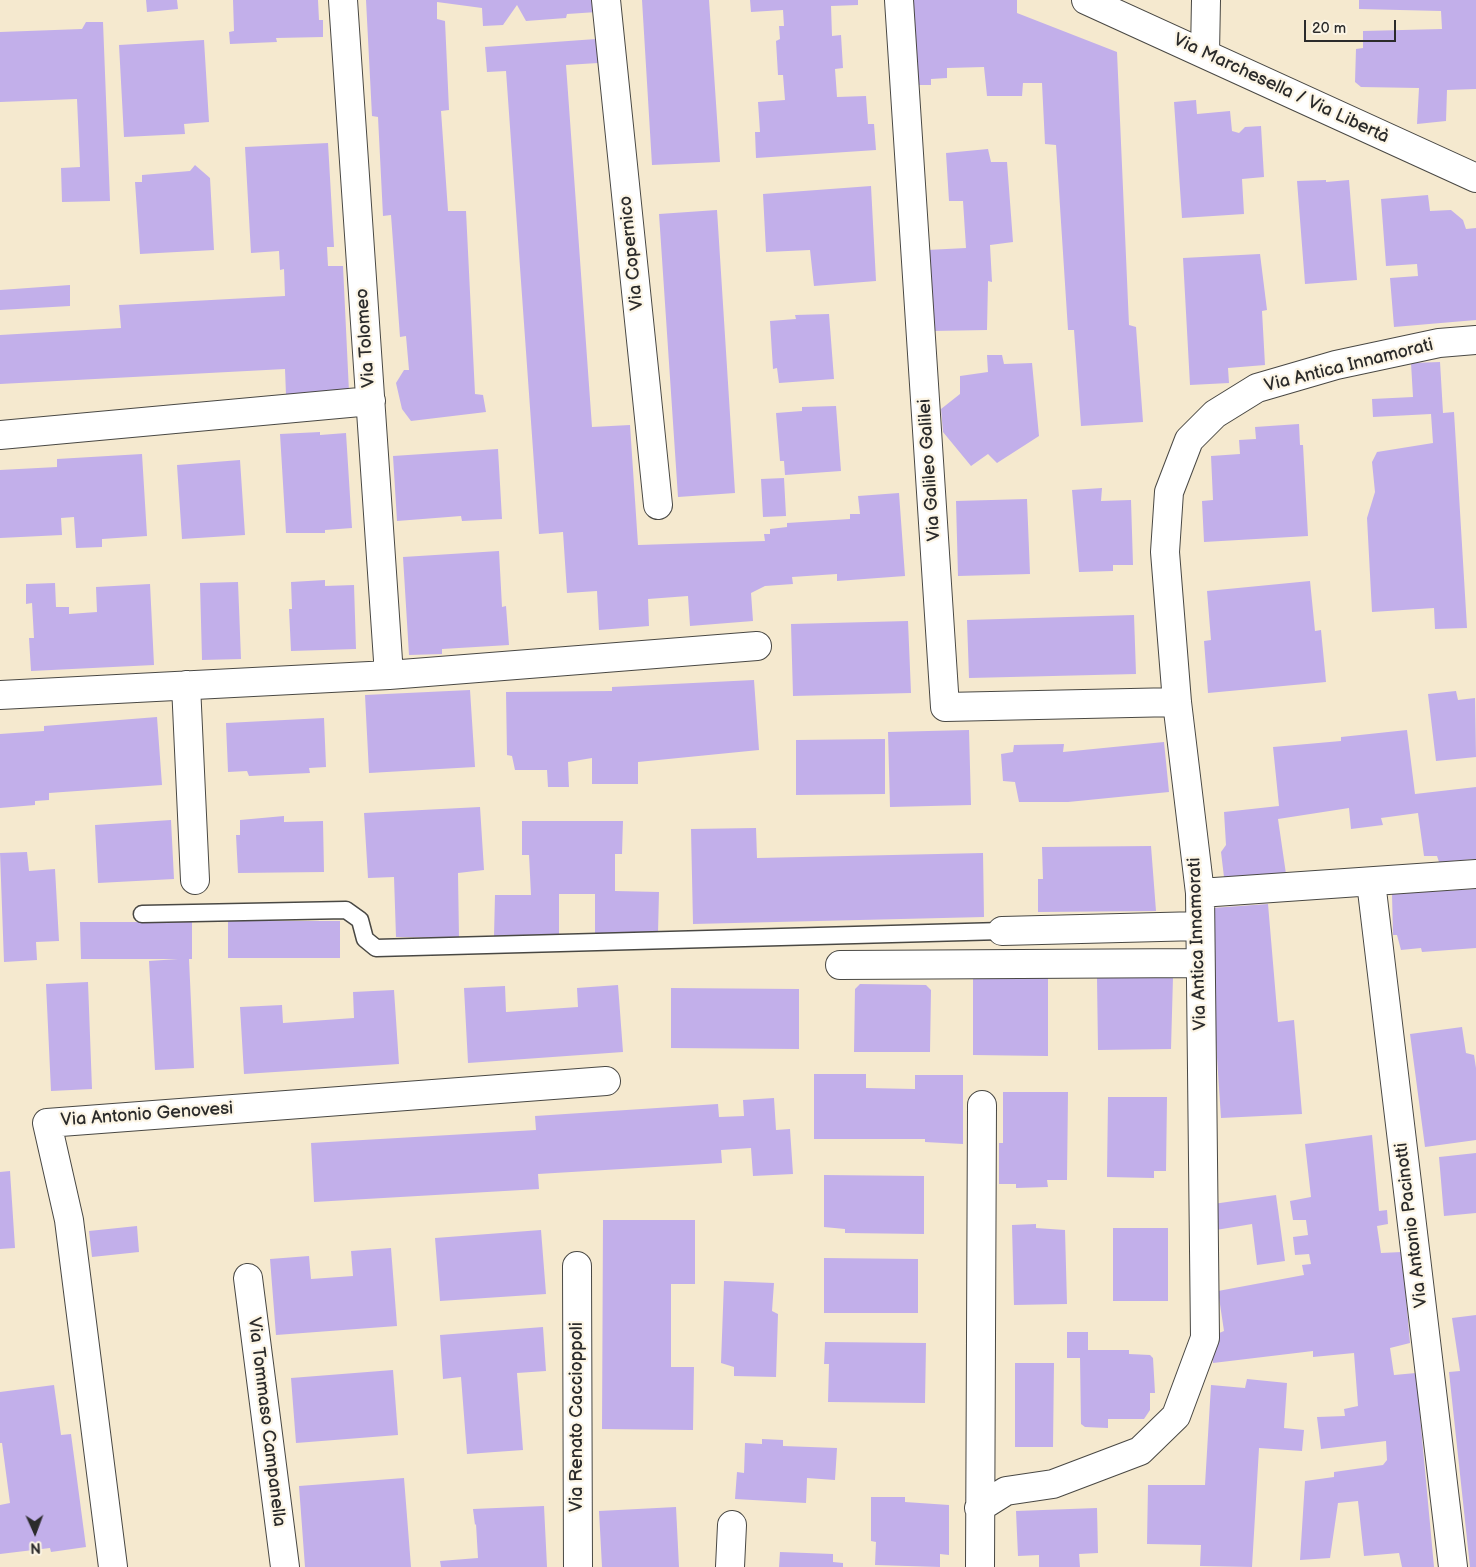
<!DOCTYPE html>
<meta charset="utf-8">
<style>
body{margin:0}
#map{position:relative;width:1476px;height:1567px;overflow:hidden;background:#f5e9cf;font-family:"Balsamiq Sans",sans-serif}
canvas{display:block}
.north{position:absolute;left:10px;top:1507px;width:50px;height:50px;-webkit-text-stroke:4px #fcf5e5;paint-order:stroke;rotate:178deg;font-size:14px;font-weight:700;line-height:20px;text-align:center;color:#2b2b2b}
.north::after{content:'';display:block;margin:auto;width:18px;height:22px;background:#2b2b2b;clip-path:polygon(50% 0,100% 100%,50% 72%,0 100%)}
.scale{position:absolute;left:1304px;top:20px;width:92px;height:22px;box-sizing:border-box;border:2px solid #2b2b2b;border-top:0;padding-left:6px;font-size:15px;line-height:18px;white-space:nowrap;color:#2b2b2b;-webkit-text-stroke:4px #fcf5e5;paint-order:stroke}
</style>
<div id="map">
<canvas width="1476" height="1567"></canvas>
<div class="north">N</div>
<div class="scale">20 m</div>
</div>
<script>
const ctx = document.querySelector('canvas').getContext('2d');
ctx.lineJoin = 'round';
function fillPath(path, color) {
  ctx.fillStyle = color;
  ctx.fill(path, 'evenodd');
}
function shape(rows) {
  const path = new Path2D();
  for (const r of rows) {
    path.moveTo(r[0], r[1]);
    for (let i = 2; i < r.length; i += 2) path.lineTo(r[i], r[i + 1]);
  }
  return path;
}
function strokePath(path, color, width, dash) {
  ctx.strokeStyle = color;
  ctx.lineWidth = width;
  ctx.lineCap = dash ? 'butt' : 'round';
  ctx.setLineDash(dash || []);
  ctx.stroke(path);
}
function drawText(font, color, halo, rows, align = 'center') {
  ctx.font = font + ' "Balsamiq Sans",sans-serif';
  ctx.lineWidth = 4.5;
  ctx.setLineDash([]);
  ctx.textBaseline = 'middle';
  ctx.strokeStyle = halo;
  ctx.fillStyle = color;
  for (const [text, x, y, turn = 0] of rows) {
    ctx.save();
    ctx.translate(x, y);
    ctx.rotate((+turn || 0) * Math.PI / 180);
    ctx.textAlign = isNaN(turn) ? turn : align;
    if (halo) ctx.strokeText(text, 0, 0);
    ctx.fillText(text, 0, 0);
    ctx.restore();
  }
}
fillPath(shape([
 [146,0,177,0,178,9,147,12],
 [233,0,318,0,319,20,323,20,323,37,276,38,277,42,230,44,229,32,234,31],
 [366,0,597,0,597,12,567,14,566,18,526,21,517,5,503,25,483,26,482,8,437,2,437,19,445,21,449,110,441,111,448,211,466,211,475,394,483,395,486,412,411,421,402,409,396,383,404,370,409,370,406,336,400,337,391,215,383,216,378,117,372,116],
 [642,0,709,0,720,162,652,165],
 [750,0,858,0,858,5,831,6,832,36,841,35,843,68,835,69,837,97,866,96,868,124,874,124,876,150,756,158,755,132,760,132,758,102,785,100,783,75,778,75,776,41,780,39,779,26,784,26,783,10,751,12],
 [908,0,1017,0,1017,13,1117,52,1129,325,1136,327,1143,422,1081,426,1074,330,1068,330,1056,145,1045,144,1042,83,1023,83,1022,96,987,96,984,67,947,68,947,78,931,79,931,85,912,85],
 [1359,0,1476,0,1476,89,1447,90,1446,121,1417,124,1419,88,1361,87,1355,82,1356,49,1363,48,1363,31,1442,29,1441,11,1359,9],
 [86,22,103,22,110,201,62,202,61,168,80,167,77,99,0,102,0,32,82,29],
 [596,39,598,63,566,65,592,427,630,425,638,545,765,541,764,534,770,534,770,529,787,527,787,523,850,519,850,514,860,514,858,496,899,493,905,576,837,581,837,574,792,577,793,584,765,586,751,593,753,621,690,626,688,596,648,599,649,626,599,630,597,591,567,593,563,532,539,534,506,71,487,72,485,47],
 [204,40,209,122,184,124,185,134,124,137,119,45],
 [1196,100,1197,114,1230,111,1232,131,1239,133,1245,127,1261,126,1264,177,1242,179,1244,214,1182,218,1174,102],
 [328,143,334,247,327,247,328,266,343,266,349,392,286,395,285,369,0,384,0,335,121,328,119,305,285,296,284,269,280,270,279,251,251,253,245,147],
 [988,149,991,162,1007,162,1013,242,990,245,992,282,988,281,987,330,932,331,927,250,966,248,963,201,949,201,946,153],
 [195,165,210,178,214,250,140,254,135,182,142,182,142,175,190,171],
 [1326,180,1326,182,1349,180,1357,280,1305,284,1297,181],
 [871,186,876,281,814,286,810,250,766,252,763,194],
 [1428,195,1430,211,1451,210,1463,220,1466,229,1476,228,1476,320,1394,327,1390,278,1418,276,1417,264,1386,266,1381,199],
 [717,210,735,493,678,497,659,214],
 [1260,254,1267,310,1262,311,1265,365,1228,368,1229,383,1190,385,1183,258],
 [70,285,70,306,0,310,0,290],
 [829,314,834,379,779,383,777,368,773,369,770,321,796,319,795,315],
 [987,355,1002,355,1004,364,1032,363,1039,436,997,463,988,454,971,466,943,432,941,409,960,394,960,376,988,372],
 [1440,362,1443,413,1454,412,1467,628,1435,629,1434,608,1372,612,1367,518,1375,492,1372,462,1377,452,1433,443,1431,414,1373,417,1372,399,1413,397,1411,363],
 [836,406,841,471,785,475,784,461,780,461,776,413,802,411,802,407],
 [1299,424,1300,445,1303,445,1308,536,1204,542,1202,501,1213,500,1211,456,1240,454,1239,440,1256,439,1255,427],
 [320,432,320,435,346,433,352,528,325,530,325,533,286,533,280,434],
 [498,449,502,519,462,521,461,516,397,521,393,456],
 [142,454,147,536,102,539,102,547,76,548,74,517,61,518,62,535,0,538,0,470,57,467,57,459],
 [240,460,245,535,182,539,177,465],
 [784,478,786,516,763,517,761,479],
 [1102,488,1101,501,1131,500,1133,565,1113,565,1113,571,1079,572,1072,490],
 [1027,499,1030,574,958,576,956,501],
 [499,551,502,607,506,606,509,645,442,649,442,654,409,655,403,557],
 [325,580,325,586,354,585,356,649,291,651,289,609,292,609,291,582],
 [1310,581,1315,631,1321,630,1326,682,1208,693,1204,641,1211,640,1207,591],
 [238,582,241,659,202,660,200,583],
 [55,583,56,607,69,607,69,614,97,612,96,587,150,584,154,665,31,671,29,638,34,638,32,603,26,604,26,584],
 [1134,615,1136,674,969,678,967,620],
 [908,621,911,693,793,696,791,624],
 [754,680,759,750,638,762,638,784,592,784,592,758,568,762,569,787,548,787,547,770,515,770,512,756,507,755,506,692,612,691,612,687],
 [470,690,475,767,369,773,365,695],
 [1456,691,1458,700,1475,698,1476,757,1436,761,1428,694],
 [157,717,162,785,49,793,49,800,35,801,35,805,0,808,0,734,44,731,44,726],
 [324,718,326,767,309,768,310,773,249,776,247,771,228,772,226,723],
 [969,730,971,805,890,807,888,732],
 [1407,730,1415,794,1476,787,1476,859,1439,862,1437,856,1424,856,1418,813,1381,818,1383,825,1351,829,1349,808,1278,819,1286,874,1224,877,1221,852,1226,845,1224,812,1279,806,1273,747,1341,741,1341,737],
 [885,739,885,794,796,795,796,740],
 [1164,742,1169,792,1068,802,1019,802,1015,782,1003,781,1001,754,1013,752,1014,745,1064,744,1063,752],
 [480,807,484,870,458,873,459,938,396,937,394,877,368,878,364,813],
 [284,816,284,822,323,821,324,872,238,873,236,835,240,835,240,820],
 [171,820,174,879,98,883,95,825],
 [522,821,623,821,622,854,615,854,615,891,659,892,658,933,595,933,595,894,559,894,559,936,494,936,495,895,531,895,529,855,522,855],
 [756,828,757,858,983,853,984,917,693,924,691,829],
 [1151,846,1156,911,1038,912,1038,879,1043,879,1042,847],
 [27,852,29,871,55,869,59,941,36,942,37,960,4,962,0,853],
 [1476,889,1476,948,1422,952,1421,948,1401,950,1397,935,1393,935,1392,894],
 [1268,904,1278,1022,1294,1020,1302,1114,1221,1118,1215,1027,1212,908],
 [228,921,340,921,340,958,228,958],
 [80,922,192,922,192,959,189,959,194,1068,155,1070,149,961,178,959,81,959],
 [973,977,1048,978,1048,1056,973,1055],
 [1173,977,1171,1049,1098,1050,1097,978],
 [88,982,92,1089,51,1091,46,984],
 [860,984,926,985,931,990,930,1052,854,1052,855,989],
 [618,985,623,1052,468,1063,464,988,505,986,506,1012,578,1007,577,988],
 [671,988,799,989,799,1049,671,1048],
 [394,990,399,1064,244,1074,240,1007,282,1005,283,1023,354,1018,353,992],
 [1462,1027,1466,1053,1474,1055,1476,1068,1476,1140,1425,1147,1410,1034],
 [814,1074,866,1074,866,1088,915,1089,915,1075,963,1075,963,1144,925,1142,925,1139,814,1139],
 [1003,1092,1068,1092,1067,1180,1047,1180,1048,1187,1016,1188,1016,1184,999,1184,999,1143,1003,1143],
 [1108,1097,1167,1097,1166,1171,1154,1171,1154,1178,1107,1177],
 [774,1098,776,1130,790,1129,793,1174,753,1176,751,1148,721,1150,722,1163,538,1174,539,1189,314,1202,311,1143,536,1130,535,1116,718,1104,719,1117,744,1116,743,1100],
 [1372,1135,1379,1211,1387,1210,1388,1224,1377,1226,1381,1253,1402,1252,1410,1343,1390,1348,1394,1375,1416,1373,1434,1567,1402,1567,1399,1553,1364,1556,1358,1501,1338,1503,1330,1558,1300,1560,1305,1481,1334,1477,1334,1472,1383,1465,1387,1460,1386,1441,1321,1449,1317,1417,1345,1416,1344,1409,1358,1406,1354,1353,1313,1357,1313,1351,1213,1363,1212,1336,1224,1331,1218,1291,1304,1275,1302,1265,1311,1264,1309,1254,1295,1255,1293,1237,1308,1235,1306,1220,1293,1220,1290,1201,1311,1197,1305,1144],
 [1476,1153,1476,1213,1444,1216,1439,1157],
 [10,1171,15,1248,0,1249,0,1172],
 [824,1175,924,1176,924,1234,845,1233,845,1229,824,1227],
 [1276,1195,1285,1261,1257,1265,1252,1224,1216,1230,1213,1204],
 [603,1220,695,1220,695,1284,671,1284,671,1367,694,1367,693,1430,602,1429],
 [1036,1224,1036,1228,1065,1230,1067,1304,1014,1305,1012,1225],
 [137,1226,139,1252,92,1257,89,1231],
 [1113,1228,1168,1228,1168,1301,1113,1301],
 [541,1230,546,1294,440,1301,435,1238],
 [391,1248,397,1326,276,1335,270,1259,309,1256,311,1279,353,1276,351,1251],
 [824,1258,918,1259,918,1313,824,1313],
 [724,1281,774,1283,772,1311,778,1314,776,1377,734,1376,734,1367,721,1363],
 [1476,1315,1476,1567,1470,1567,1449,1372,1460,1371,1452,1318],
 [543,1327,546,1371,517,1373,523,1450,467,1454,461,1377,443,1379,440,1335],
 [1067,1332,1088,1332,1088,1350,1129,1350,1129,1354,1150,1355,1153,1358,1155,1393,1150,1393,1150,1410,1144,1419,1108,1419,1108,1428,1085,1427,1081,1424,1080,1358,1067,1358],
 [825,1342,926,1343,925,1403,828,1402,829,1364,824,1364],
 [1015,1363,1054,1363,1053,1447,1015,1447],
 [393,1370,398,1435,296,1443,291,1378],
 [1247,1379,1287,1383,1284,1428,1304,1430,1302,1451,1259,1448,1252,1567,1200,1566,1201,1545,1147,1544,1148,1485,1205,1485,1211,1385,1245,1388],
 [54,1385,61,1435,71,1434,86,1547,51,1552,50,1548,0,1554,0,1505,10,1503,2,1443,0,1443,0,1392],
 [762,1439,783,1440,783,1446,837,1448,835,1480,807,1478,806,1503,735,1499,737,1472,744,1473,745,1443,762,1444],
 [404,1478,411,1567,305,1567,299,1486],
 [871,1497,905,1497,905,1502,949,1505,949,1555,940,1554,940,1567,875,1565,876,1542,871,1541],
 [544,1506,547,1567,441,1567,440,1561,478,1558,476,1524,475,1525,473,1509],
 [676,1507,679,1567,602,1567,599,1511],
 [1097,1508,1098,1553,1079,1554,1080,1567,1039,1567,1039,1555,1018,1556,1016,1511],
 [780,1552,833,1554,833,1562,843,1563,843,1567,779,1567]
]), '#c2afea');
const service = shape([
 [142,914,346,910,360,920,365,939,376,948,1002,931]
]);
const minor = shape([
 [343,0,389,675],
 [606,0,658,505],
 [899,0,945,707,1177,702],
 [1205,53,1206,0],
 [0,435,371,401],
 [186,685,195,880],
 [0,695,389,675,757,646],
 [1371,882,1453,1567],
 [1200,893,1476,874],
 [1002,931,1200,926],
 [840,965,1200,963],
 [577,1266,578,1567],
 [248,1278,285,1567],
 [979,1508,1006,1491,1053,1484,1140,1451,1176,1416,1205,1338,1200,893,1177,702,1165,552,1169,492,1189,440,1215,414,1257,388,1336,365,1439,343,1476,340],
 [113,1567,69,1220,47,1123,606,1081],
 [730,1567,732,1525],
 [980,1567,982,1105]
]);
const tertiary = shape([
 [1086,0,1476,178]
]);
strokePath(service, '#494844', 19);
strokePath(minor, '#494844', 30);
strokePath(tertiary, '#494844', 30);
strokePath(service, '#fff', 16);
strokePath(minor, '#fff', 28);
strokePath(tertiary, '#fff', 28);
drawText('18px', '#2b2b2b', '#fcf5e5', [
 ["Via Marchesella / Via Libertà",1281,89,25],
 ["Via Copernico",632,253,-96],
 ["Via Tolomeo",366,338,-94],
 ["Via Antica Innamorati",1349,366,-14],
 ["Via Galileo Galilei",930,470,-94],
 ["Via Antica Innamorati",1198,944,-92],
 ["Via Antonio Genovesi",147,1115,-4],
 ["Via Antonio Pacinotti",1412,1225,-97],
 ["Via Renato Caccioppoli",577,1417,-90],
 ["Via Tommaso Campanella",266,1422,83]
]);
</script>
